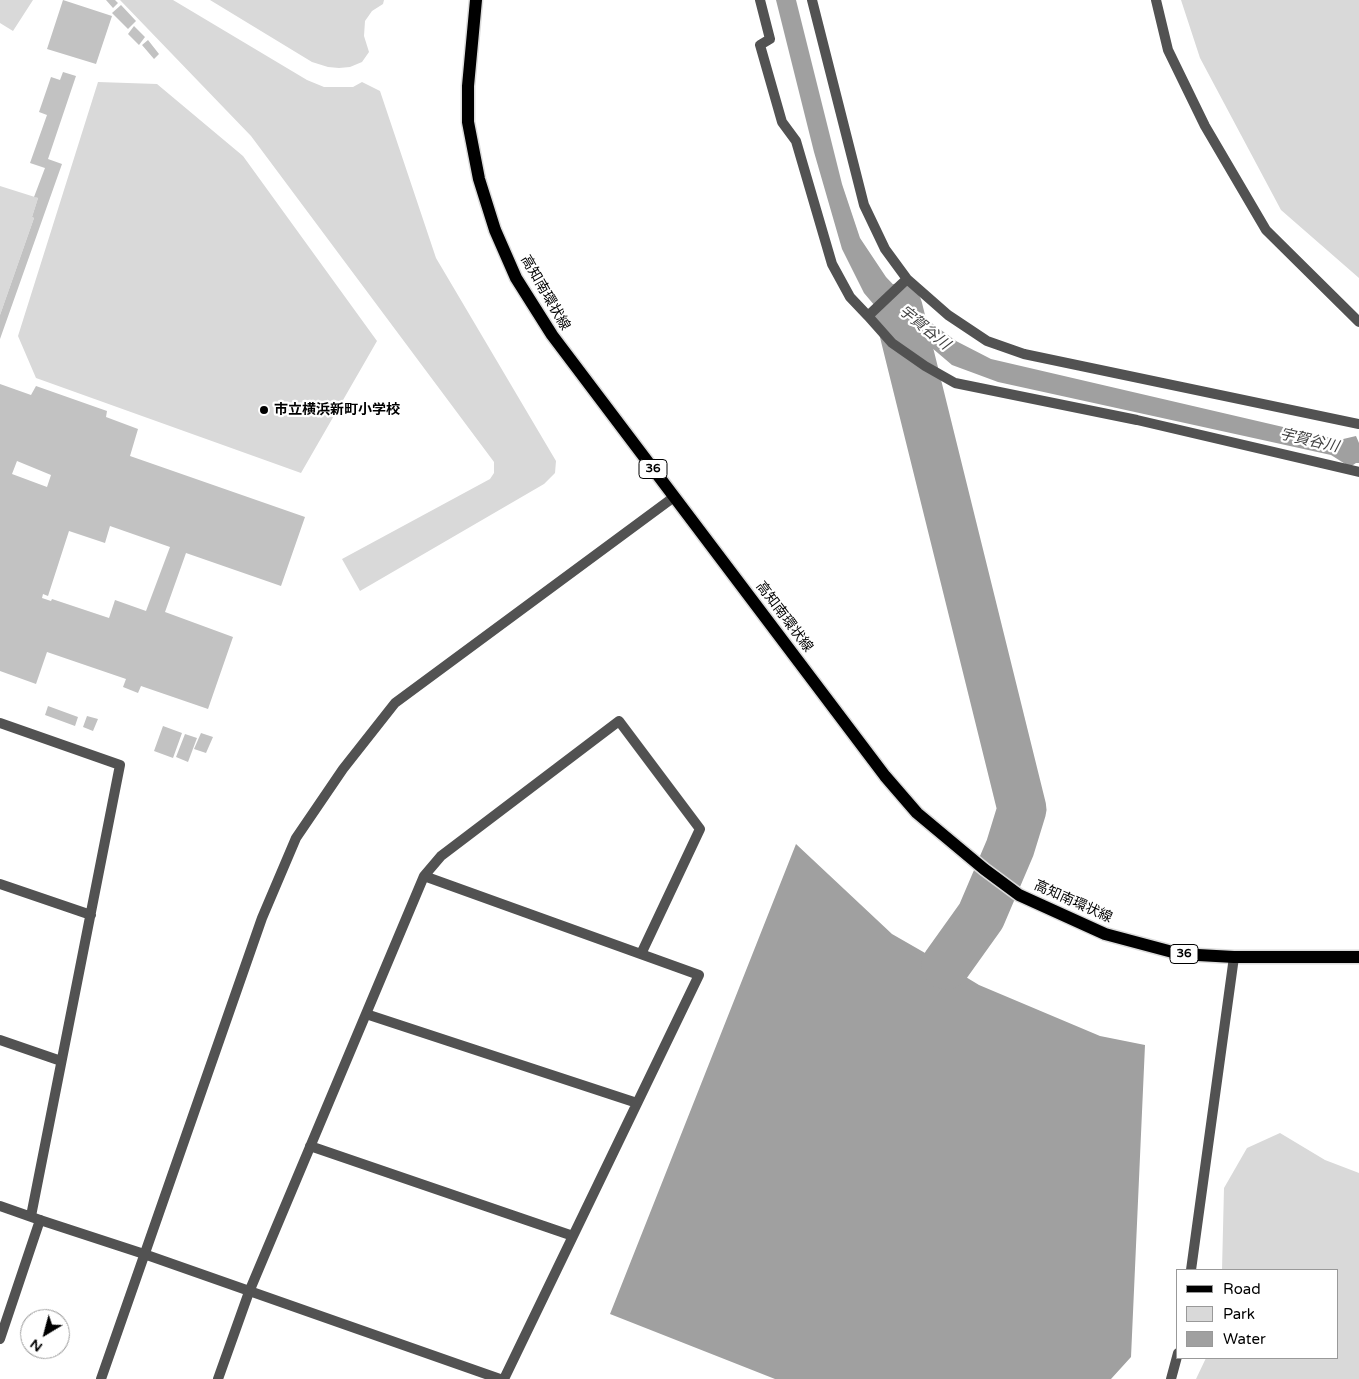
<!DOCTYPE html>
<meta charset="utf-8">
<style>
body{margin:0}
#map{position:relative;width:1359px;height:1379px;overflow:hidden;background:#fff;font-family:"Varela Round",sans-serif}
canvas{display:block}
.legend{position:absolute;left:1176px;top:1269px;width:162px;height:90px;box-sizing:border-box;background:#fff;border:1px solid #999;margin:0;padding:6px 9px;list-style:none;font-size:15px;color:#000}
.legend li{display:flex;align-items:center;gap:10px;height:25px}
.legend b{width:25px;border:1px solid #999}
.north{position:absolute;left:20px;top:1309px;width:50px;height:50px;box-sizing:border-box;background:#fff;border:1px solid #999;border-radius:50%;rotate:217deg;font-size:14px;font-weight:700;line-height:20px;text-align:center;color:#000}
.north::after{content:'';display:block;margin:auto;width:18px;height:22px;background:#000;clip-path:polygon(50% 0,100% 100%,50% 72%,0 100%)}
</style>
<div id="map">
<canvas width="1359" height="1379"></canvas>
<ul class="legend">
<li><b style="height:6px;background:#000"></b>Road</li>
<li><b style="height:14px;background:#d9d9d9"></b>Park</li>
<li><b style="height:14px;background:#a0a0a0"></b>Water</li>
</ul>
<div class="north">N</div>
</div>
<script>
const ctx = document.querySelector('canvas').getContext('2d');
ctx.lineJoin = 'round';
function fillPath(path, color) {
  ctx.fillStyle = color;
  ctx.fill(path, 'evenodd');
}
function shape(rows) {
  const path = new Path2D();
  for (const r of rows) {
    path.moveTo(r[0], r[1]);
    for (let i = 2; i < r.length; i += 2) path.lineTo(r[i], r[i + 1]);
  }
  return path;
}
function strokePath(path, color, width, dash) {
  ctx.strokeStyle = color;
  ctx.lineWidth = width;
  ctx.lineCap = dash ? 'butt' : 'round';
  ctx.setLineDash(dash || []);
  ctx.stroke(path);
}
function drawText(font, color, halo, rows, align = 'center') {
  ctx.font = font + ' "Varela Round","Noto Sans JP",sans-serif';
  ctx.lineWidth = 4.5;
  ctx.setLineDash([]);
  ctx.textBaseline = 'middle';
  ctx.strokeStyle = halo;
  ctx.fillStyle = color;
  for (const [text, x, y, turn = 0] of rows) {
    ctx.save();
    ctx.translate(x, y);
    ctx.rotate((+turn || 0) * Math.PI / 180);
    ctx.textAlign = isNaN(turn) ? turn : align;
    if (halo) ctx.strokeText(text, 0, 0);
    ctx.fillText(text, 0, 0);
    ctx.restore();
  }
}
fillPath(shape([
 [0,0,33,0,13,31,0,23],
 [120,0,173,0,307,80,324,87,353,87,362,82,380,91,436,258,556,461,555,473,544,484,360,591,342,559,490,479,494,473,494,462,251,136],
 [210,0,384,0,383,4,372,11,365,21,364,36,369,52,362,62,350,67,339,68,328,67,312,62],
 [1181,0,1359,0,1359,278,1281,210,1200,58],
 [98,82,157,84,243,156,377,341,301,473,36,378,18,336],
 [0,186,38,198,32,217,34,218,0,315],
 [1280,1133,1325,1160,1359,1173,1359,1379,1196,1379,1206,1358,1338,1358,1338,1270,1222,1270,1224,1188,1247,1148]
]), '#d9d9d9');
fillPath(shape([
 [776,0,796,0,842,184,860,238,886,277,926,319,956,341,991,359,1339,440,1356,436,1359,443,1359,463,1356,463,1350,467,1331,455,998,382,952,365,925,342,920,354,892,333,892,326,864,293,842,249,814,152],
 [796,844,892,934,946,965,979,985,1100,1036,1145,1045,1131,1357,1111,1379,775,1379,610,1314]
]), '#a0a0a0');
strokePath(shape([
 [898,308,1022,809,1010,848,981,916,946,965]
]), '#a0a0a0', 49);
fillPath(shape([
 [63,0,112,16,96,64,47,49],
 [106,0,115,0,118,3,113,8],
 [121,5,136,21,128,29,112,13],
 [134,26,145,37,139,45,128,34],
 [148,40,159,54,154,59,142,45],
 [63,72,76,76,48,159,62,164,0,339,0,315,34,218,32,217,38,198,34,197,45,168,30,163,47,115,39,112,51,77,60,80],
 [0,384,31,395,36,386,107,411,106,417,138,429,130,456,305,517,281,586,186,553,165,612,233,637,208,709,141,686,138,693,123,687,126,679,47,652,36,684,0,671],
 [17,461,51,475,47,487,12,474],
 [110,526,170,547,146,611,115,600,109,618,52,599,51,601,42,598,43,594,48,596,69,531,105,543],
 [48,706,78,717,75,726,45,715],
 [87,716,98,719,93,731,83,727],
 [163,726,182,733,173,758,154,751],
 [201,733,213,737,206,753,194,749],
 [185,734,197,738,188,762,176,757]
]), '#c2c2c2');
const primary = shape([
 [476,0,468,86,468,122,479,179,495,230,516,278,552,335,885,776,917,813,984,869,1019,895,1105,934,1180,954,1234,957,1359,957]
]);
strokePath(primary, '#dbdbdb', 15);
strokePath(shape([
 [760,0,770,39,760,45,782,122,796,141,832,264,850,297,868,316,907,279,948,315,987,341,1024,354,1359,424],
 [812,0,864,205,885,249,907,279],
 [1156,0,1168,50,1205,126,1266,230,1359,322],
 [868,316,892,343,925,366,955,383,1137,420,1359,472],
 [0,723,120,765,31,1216],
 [424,876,441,856,619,721,700,829,641,954],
 [0,884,91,915],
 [366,1014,637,1103],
 [0,1040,61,1061],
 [310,1146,573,1236],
 [0,1206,40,1220,0,1339],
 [1191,1270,1234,957],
 [218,1379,249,1292,424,876,699,975,504,1379],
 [1171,1379,1178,1353]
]), '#525252', 10);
strokePath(shape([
 [40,1220,144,1254,500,1379],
 [101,1379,262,918,296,838,343,769,395,703,674,497]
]), '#525252', 10);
strokePath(primary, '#000', 12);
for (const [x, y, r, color] of [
 [264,410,5,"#000"]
]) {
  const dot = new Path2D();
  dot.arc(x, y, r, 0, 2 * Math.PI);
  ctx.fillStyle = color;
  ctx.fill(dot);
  strokePath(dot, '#fff', 2);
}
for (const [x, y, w] of [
 [653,469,28],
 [1184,954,28]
]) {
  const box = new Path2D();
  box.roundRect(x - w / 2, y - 9.5, w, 19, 4);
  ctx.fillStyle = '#fff';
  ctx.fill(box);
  strokePath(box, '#000', 1);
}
drawText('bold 12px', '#000', null, [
 ["36",653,469],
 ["36",1184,954]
]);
drawText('14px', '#000', '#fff', [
 ["高知南環状線",545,293,60],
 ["高知南環状線",784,617,53],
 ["高知南環状線",1073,902,24]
]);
drawText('bold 14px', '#000', '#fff', [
 ["市立横浜新町小学校",274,410]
], 'left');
drawText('italic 15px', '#414141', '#fff', [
 ["宇賀谷川",924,328,39],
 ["宇賀谷川",1309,441,13]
]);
</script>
